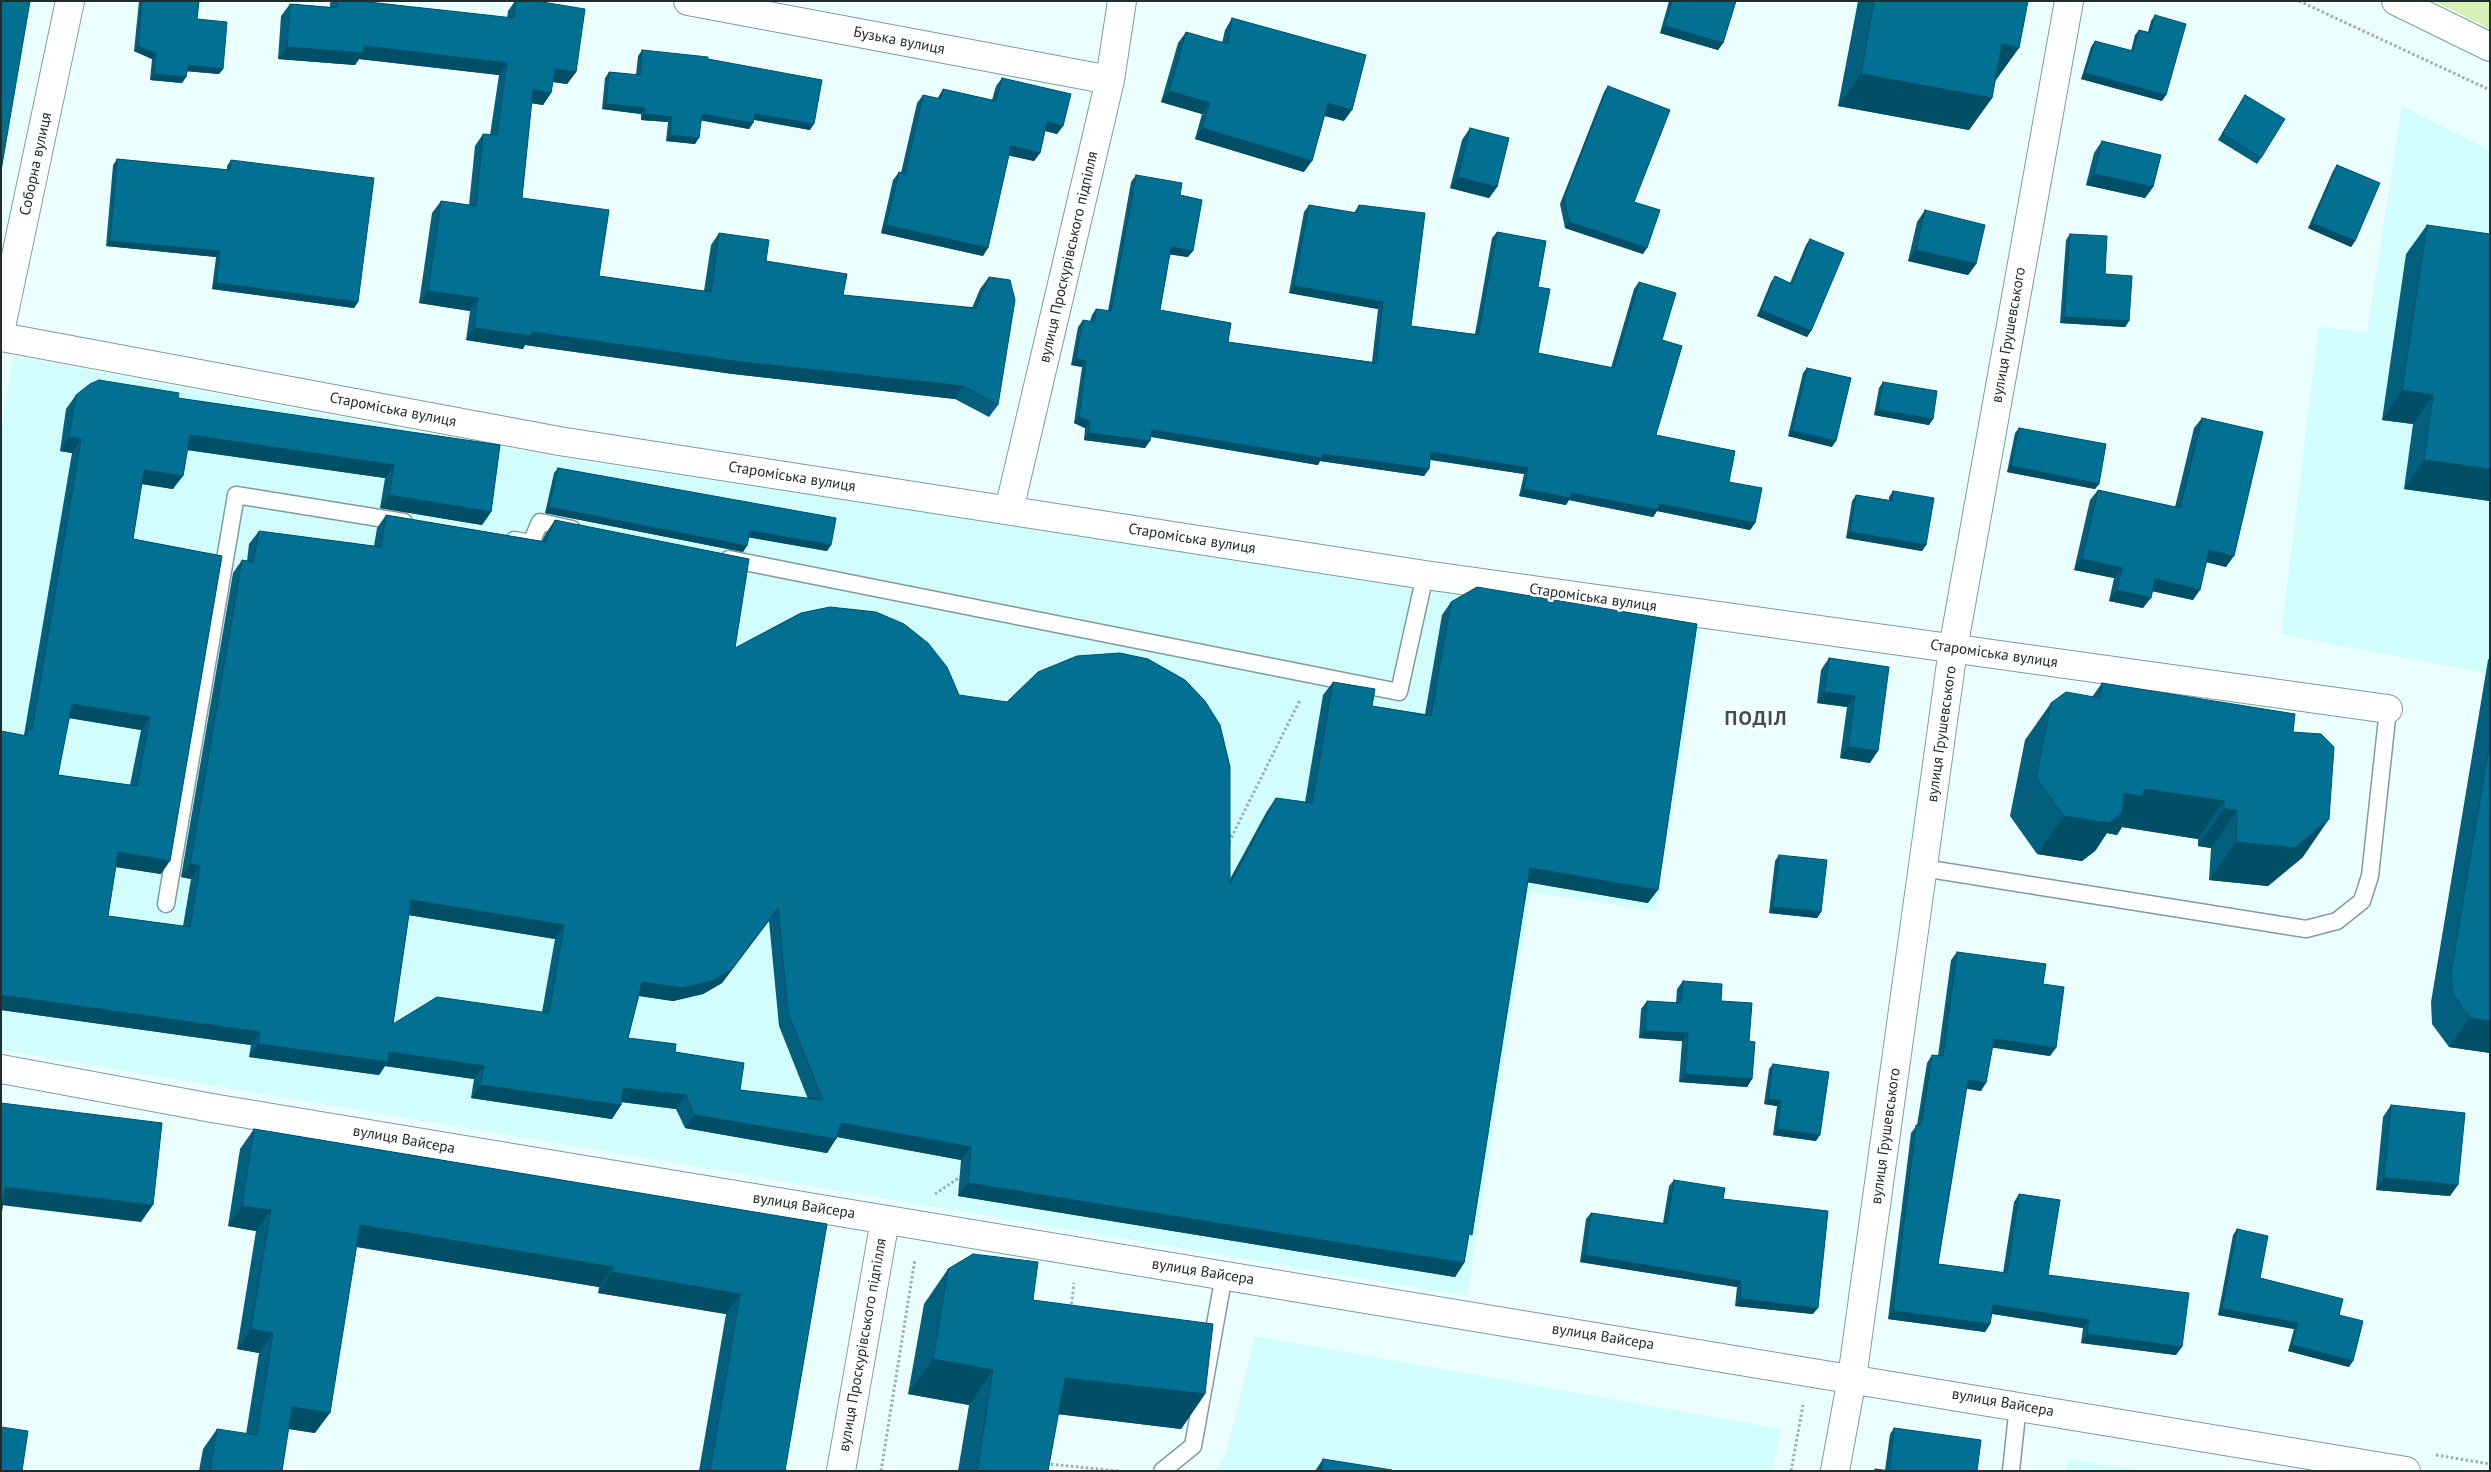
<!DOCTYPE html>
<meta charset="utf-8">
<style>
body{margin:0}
#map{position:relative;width:2491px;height:1472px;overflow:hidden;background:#ebfffe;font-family:"PT Sans",sans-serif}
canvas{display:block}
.frame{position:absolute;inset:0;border:2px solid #202d2d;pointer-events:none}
</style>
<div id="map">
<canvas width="2491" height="1472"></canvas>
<div class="frame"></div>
</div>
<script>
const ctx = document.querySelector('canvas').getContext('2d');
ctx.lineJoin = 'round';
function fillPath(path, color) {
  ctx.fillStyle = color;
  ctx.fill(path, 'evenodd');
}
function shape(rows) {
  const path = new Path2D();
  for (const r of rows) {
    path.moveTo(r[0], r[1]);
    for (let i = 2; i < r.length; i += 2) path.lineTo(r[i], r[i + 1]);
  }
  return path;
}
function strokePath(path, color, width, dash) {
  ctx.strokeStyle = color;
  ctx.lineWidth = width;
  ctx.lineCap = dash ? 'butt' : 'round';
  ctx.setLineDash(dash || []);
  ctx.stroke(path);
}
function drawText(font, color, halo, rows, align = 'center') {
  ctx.font = font + ' "PT Sans",sans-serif';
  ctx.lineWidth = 5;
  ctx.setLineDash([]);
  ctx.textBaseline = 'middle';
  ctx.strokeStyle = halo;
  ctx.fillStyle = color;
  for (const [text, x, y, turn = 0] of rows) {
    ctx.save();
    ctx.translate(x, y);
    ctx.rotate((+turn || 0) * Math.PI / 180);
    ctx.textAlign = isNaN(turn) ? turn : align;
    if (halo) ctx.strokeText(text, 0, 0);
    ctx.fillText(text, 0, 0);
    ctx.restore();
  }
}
fillPath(shape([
 [2402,106,2490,150,2490,674,2281,634,2319,327,2367,332],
 [13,356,556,457,1701,628,1656,911,1530,892,1467,1296,1,1050,1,429],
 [1255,1336,1781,1429,1773,1471,1214,1471,1226,1454],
 [2067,1459,2144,1471,2066,1471]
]), '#d1fdfc');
fillPath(shape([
 [2434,1,2490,1,2490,29]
]), '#d7efb4');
const lane = shape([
 [514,540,531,543,540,522,572,529],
 [729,559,1399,692,1425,575],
 [1923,868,2306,929,2337,921,2362,901,2370,876,2388,709],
 [166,904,236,495,404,522],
 [1162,1471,1193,1446,1224,1275],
 [2011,1471,2018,1405]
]);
const street = shape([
 [688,1,1110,80],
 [1,327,70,1],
 [1,337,559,441,1425,575,2388,709],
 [1009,510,1110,80,1122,1],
 [1,1069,212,1108,597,1172,2406,1471],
 [841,1471,885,1220],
 [1835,1471,1852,1378,1953,649,2069,1]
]);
const secondary = shape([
 [2396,1,2490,47]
]);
strokePath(lane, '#7e9d9c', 19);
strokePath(street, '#7e9d9c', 30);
strokePath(secondary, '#7e9d9c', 30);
strokePath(shape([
 [2299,1,2490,90],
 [1229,842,1300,700],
 [935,1194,963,1175],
 [1071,1309,1074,1283],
 [2436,1455,2490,1464],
 [881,1471,915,1259],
 [1047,1471,1048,1464,1118,1471],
 [1791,1471,1803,1405]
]), '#9daead', 3, [2.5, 2.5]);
strokePath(lane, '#fff', 16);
strokePath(street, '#fff', 28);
strokePath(secondary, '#fff', 28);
fillPath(shape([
 [139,1,199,1,197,19,223,69,219,74,187,71,186,77,182,83,150,80,152,59,134,51],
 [332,1,368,1,368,2,507,18,508,11,515,1,536,1,576,72,567,84,553,82,551,93,543,105,531,103,522,198,599,276,704,291,711,245,719,233,766,261,843,295,972,308,980,289,989,277,998,405,989,417,955,399,733,374,525,345,523,349,466,340,470,311,419,303,432,213,441,201,469,205,475,146,483,134,490,135,499,75,359,59,355,65,278,59,281,16,290,4,330,7,330,3],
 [1669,1,1736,1,1723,43,1718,50,1660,33],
 [1858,1,2028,1,1996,80,1995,80,1992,98,1969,130,1838,106],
 [2155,15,2162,101,2081,79,2091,47,2095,41,2131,51,2135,35,2139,30,2148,32,2151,21],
 [1232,18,1344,121,1324,116,1304,172,1195,139,1202,114,1161,102,1178,43,1186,32,1222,43,1225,30],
 [642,50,708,59,810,130,754,120,753,123,749,129,701,120,695,144,666,141,668,122,641,120,641,114,602,109,605,78,609,72,636,75,638,56],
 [1002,78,1063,126,1057,134,1045,131,1040,153,1034,161,1009,155,983,256,881,233,893,180,899,172,901,173,917,103,923,95,937,99,943,89,992,100,996,86],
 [1608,86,1634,202,1643,254,1565,228,1560,204,1604,92],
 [2245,95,2261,158,2257,164,2218,140],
 [1470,128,1497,187,1489,198,1450,188,1462,140],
 [2102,141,2153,187,2145,198,2086,185,2094,153],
 [117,159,227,170,227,166,231,160,358,302,354,308,212,289,216,257,106,246,113,165],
 [2337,165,2355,241,2351,247,2308,228,2333,171],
 [1136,175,1180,195,1188,257,1170,254,1160,310,1228,342,1372,362,1378,309,1289,293,1304,212,1309,205,1354,213,1359,205,1411,326,1475,334,1492,238,1497,232,1538,287,1538,353,1611,368,1634,289,1639,282,1662,340,1656,435,1729,482,1755,523,1750,530,1657,511,1653,517,1569,500,1566,505,1519,496,1524,474,1430,460,1429,469,1424,476,1320,461,1318,465,1151,437,1145,448,1084,440,1085,428,1074,423,1082,367,1071,365,1078,327,1083,320,1090,321,1092,315,1096,309,1108,311,1131,182],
 [1925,210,1976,264,1968,275,1908,261,1917,222],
 [2427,225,2490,501,2404,489,2413,424,2382,420,2406,254],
 [2070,234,2105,274,2129,321,2125,327,2060,323,2066,240],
 [1810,239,1811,331,1807,337,1757,316,1771,282,1775,276,1790,283,1806,245],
 [1807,368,1832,447,1788,436,1803,373],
 [1883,382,1933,419,1929,425,1874,415,1879,388],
 [76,395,178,398,500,445,491,512,482,525,380,508,385,478,187,450,173,489,142,484,133,539,222,556,161,874,116,867,108,916,183,926,191,879,181,877,233,573,242,560,247,561,249,544,259,531,374,546,377,528,386,515,542,541,546,533,555,520,735,648,959,695,1230,879,1267,811,1276,798,1305,802,1323,695,1333,682,1372,706,1425,714,1442,615,1451,602,1648,903,1527,882,1464,1263,1455,1277,958,1196,961,1160,837,1137,827,1153,685,1128,676,1109,621,1102,621,1105,612,1119,471,1098,474,1079,385,1066,379,1075,249,1057,251,1045,1,1010,24,735,72,453,60,451,66,409],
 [69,718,141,730,130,785,58,775],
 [409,915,555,939,542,1012,393,1024],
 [769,921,779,1026,808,1099,740,1090,675,1052,628,1038,639,996,673,1001,703,994,722,983],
 [2202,418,2226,567,2207,562,2193,600,2152,591,2143,608,2109,601,2114,578,2074,570,2090,500,2098,490,2175,507,2194,428],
 [2019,428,2099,484,2095,489,2007,472,2015,433],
 [558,468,831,545,827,551,749,537,743,552,545,513,554,473],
 [1893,491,1926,545,1922,551,1846,538,1852,501,1856,495,1889,500,1889,497],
 [2490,657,2490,1053,2449,1047,2432,1024,2431,1002,2488,660],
 [1829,658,1889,667,1870,763,1840,758,1847,707,1817,703,1821,670],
 [2102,683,2293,732,2303,857,2268,886,2209,880,2211,848,2198,846,2198,839,2122,827,2117,835,2107,833,2095,851,2082,861,2037,854,2010,816,2025,740,2051,703,2092,697],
 [1779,855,1821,912,1817,918,1769,913,1775,861],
 [1957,952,2043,984,2050,1056,1992,1047,1981,1091,1966,1088,1938,1264,2003,1273,2014,1202,2019,1194,2048,1275,2176,1355,2081,1343,2083,1328,1992,1314,1990,1324,1985,1332,1888,1319,1911,1133,1917,1125,1927,1063,1932,1055,1938,1056,1951,960],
 [1683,981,1721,1001,1749,1041,1752,1079,1747,1087,1679,1082,1682,1041,1639,1038,1641,1009,1647,1001,1676,1003,1677,989],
 [1773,1064,1816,1141,1773,1135,1777,1106,1764,1104,1769,1069],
 [2391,1105,2450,1196,2376,1190,2383,1117],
 [254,1129,827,1224,785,1471,699,1471,726,1314,598,1293,599,1287,356,1247,315,1433,288,1429,282,1471,199,1471,203,1449,217,1429,246,1434,259,1353,237,1349,256,1231,228,1226,240,1149],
 [1674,1180,1723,1199,1813,1314,1735,1306,1737,1287,1580,1262,1586,1219,1591,1213,1663,1223,1669,1186],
 [2237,1229,2260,1278,2349,1367,2288,1351,2294,1329,2218,1315,2233,1235],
 [948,1269,1033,1300,1205,1394,1181,1429,1058,1414,1048,1471,958,1471,969,1405,908,1394,924,1304],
 [1894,1428,1977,1471,1874,1471,1875,1469,1885,1470,1890,1434],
 [1323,1459,1392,1471,1315,1471]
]), '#02607e');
fillPath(shape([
 [1665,26,1723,43,1718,50,1660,33],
 [2002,44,2019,48,1996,80,1979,76],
 [138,46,156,54,152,59,134,51],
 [364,46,507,63,499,75,359,59,355,65,278,59,287,47],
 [188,65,223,69,219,74,184,71],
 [555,69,576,72,567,84,546,81],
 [2085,73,2166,95,2162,101,2081,79],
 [154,74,186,77,182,83,150,80],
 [1861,74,1992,98,1969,130,1838,106],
 [533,90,551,93,543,105,524,102],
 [1169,91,1210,103,1202,114,1161,102],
 [1328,103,1352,110,1344,121,1320,114],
 [606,104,645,108,641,114,602,109],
 [645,114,672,117,668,122,641,120],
 [702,114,753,123,749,129,698,120],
 [755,114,814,124,810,130,751,119],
 [1047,122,1063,126,1057,134,1042,130],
 [1202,128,1312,161,1304,172,1195,139],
 [670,135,699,138,695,144,666,141],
 [1011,146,1040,153,1034,161,1006,155],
 [2094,174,2153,187,2145,198,2086,185],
 [1458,177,1497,187,1489,198,1450,188],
 [1569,222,1647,248,1643,254,1565,228],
 [2312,223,2355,241,2351,247,2308,228],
 [886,225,988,248,983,256,881,233],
 [110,241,220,251,216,257,106,246],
 [1171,247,1193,251,1188,257,1166,254],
 [1916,250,1976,264,1968,275,1908,261],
 [216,283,358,302,354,308,212,289],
 [1294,286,1383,302,1378,309,1289,293],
 [428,291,478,298,470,311,419,303],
 [1761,310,1811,331,1807,337,1757,316],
 [2064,317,2129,321,2125,327,2060,323],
 [474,328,532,332,963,386,955,399,733,374,525,345,523,349,466,340],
 [1076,359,1086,361,1082,367,1071,365],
 [2402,390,2433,395,2413,424,2382,420],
 [1878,410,1933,419,1929,425,1874,415],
 [1079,417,1090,421,1085,428,1074,423],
 [1152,430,1323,454,1429,469,1424,476,1320,461,1318,465,1147,436],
 [1792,431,1836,441,1832,447,1788,436],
 [1088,433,1150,441,1145,448,1084,440],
 [190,435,394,465,385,478,180,449],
 [69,437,81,439,72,453,60,451],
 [1431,452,1528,468,1524,474,1427,459],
 [2424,460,2490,469,2490,501,2404,489],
 [2011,466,2099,484,2095,489,2007,472],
 [144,470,183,476,173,489,135,483],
 [1524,489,1571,493,1659,504,1755,523,1750,530,1657,511,1653,517,1569,500,1566,505,1519,496],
 [389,495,491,512,482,525,380,508],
 [549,507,747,546,743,552,545,513],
 [750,531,831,545,827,551,746,537],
 [1850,532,1926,545,1922,551,1846,538],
 [2209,550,2234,556,2226,567,2202,561],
 [2082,559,2122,568,2114,578,2074,570],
 [2155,579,2200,590,2193,600,2147,590],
 [2117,590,2151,598,2143,608,2109,601],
 [1824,692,1855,696,1847,707,1817,703],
 [72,704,150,717,141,730,63,717],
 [1848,747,1878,751,1870,763,1840,758],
 [2144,789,2224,801,2198,839,2122,827,2117,835,2107,833,2095,851,2082,861,2037,854,2064,816,2124,793],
 [2224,808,2237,811,2211,848,2198,846],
 [2329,819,2303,857,2268,886,2209,880,2236,842],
 [118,852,170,861,161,874,109,866],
 [190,864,200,866,191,879,181,877],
 [1530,868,1658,890,1648,903,1520,881],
 [411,900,564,925,555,939,402,914],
 [1773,907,1821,912,1817,918,1769,913],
 [778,908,722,983,703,994,673,1001,633,995,642,982],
 [1,995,260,1032,251,1045,1,1010],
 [2470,1018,2490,1021,2490,1053,2449,1047],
 [1645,1031,1688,1033,1682,1041,1639,1038],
 [1994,1039,2056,1048,2050,1056,1988,1047],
 [258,1044,389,1052,484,1066,474,1079,385,1066,379,1075,249,1057],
 [1685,1074,1752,1079,1747,1087,1679,1082],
 [1968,1080,1986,1083,1981,1091,1962,1088],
 [480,1085,621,1105,612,1119,471,1098],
 [623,1088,686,1095,676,1109,614,1101],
 [1768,1099,1781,1101,1777,1106,1764,1104],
 [694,1115,836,1139,827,1153,685,1128],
 [841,1123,971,1147,961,1160,832,1136],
 [1777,1129,1820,1135,1816,1141,1773,1135],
 [2384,1178,2458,1185,2450,1196,2376,1190],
 [968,1183,1464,1263,1455,1277,958,1196],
 [5,1187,153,1205,141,1222,1,1205],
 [242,1206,271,1210,256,1231,228,1226],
 [360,1225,613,1267,599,1287,346,1245],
 [1585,1255,1741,1281,1737,1287,1580,1262],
 [612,1272,740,1294,726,1314,598,1293],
 [1740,1299,1818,1308,1813,1314,1735,1306],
 [1993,1305,2089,1320,2083,1328,1987,1313],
 [2222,1309,2298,1323,2294,1329,2218,1315],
 [1893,1311,1990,1324,1985,1332,1888,1319],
 [251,1329,273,1333,259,1353,237,1349],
 [2087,1334,2182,1347,2176,1355,2081,1343],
 [2292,1345,2353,1361,2349,1367,2288,1351],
 [933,1359,993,1370,969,1405,908,1394],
 [1065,1378,1205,1394,1181,1429,1040,1412],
 [292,1407,330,1413,315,1433,278,1427]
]), '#014e67');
const building = shape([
 [1,1,30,1,1,171,1,1],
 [142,1,199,1,197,19,227,22,223,69,188,65,186,77,154,74,156,54,138,46,142,1],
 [338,1,368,1,368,2,514,18,516,1,536,1,585,9,576,72,555,69,551,93,533,90,522,198,609,210,599,276,711,292,719,233,769,240,766,261,847,274,843,295,976,308,989,277,1010,280,1015,300,998,405,963,386,742,362,532,332,531,336,474,328,478,298,428,291,441,201,476,206,483,134,497,135,507,63,364,46,364,53,287,47,290,4,337,8,338,1],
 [1672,1,1736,1,1723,43,1665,26,1672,1],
 [1874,1,2028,1,2019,48,2002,44,1992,98,1861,74,1874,1],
 [2155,15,2186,24,2166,95,2085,73,2095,41,2133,51,2139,30,2150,33,2155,15],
 [1232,18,1366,55,1352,110,1328,103,1312,161,1202,128,1210,103,1169,91,1186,32,1228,44,1232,18],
 [642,50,708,57,708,59,822,80,814,124,755,114,753,123,702,114,699,138,670,135,672,117,645,114,645,108,606,104,609,72,640,75,642,50],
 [1002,78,1071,94,1063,126,1047,122,1040,153,1011,146,988,248,886,225,899,172,905,174,923,95,941,99,943,89,996,101,1002,78],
 [1608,86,1670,110,1634,202,1660,210,1647,248,1569,222,1564,198,1608,86],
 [2245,95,2285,119,2261,158,2222,134,2245,95],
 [1470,128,1509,138,1497,187,1458,177,1470,128],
 [2102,141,2161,155,2153,187,2094,174,2102,141],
 [117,159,230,170,231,160,374,178,358,302,216,283,220,251,110,241,117,159],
 [2337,165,2380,183,2355,241,2312,223,2337,165],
 [1136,175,1182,183,1180,195,1202,200,1193,251,1171,247,1160,310,1231,323,1228,342,1376,363,1383,302,1294,286,1309,205,1357,213,1359,205,1425,213,1411,326,1478,335,1497,232,1546,241,1538,287,1550,289,1538,353,1614,368,1639,282,1676,293,1662,340,1682,346,1656,435,1735,451,1729,482,1762,488,1755,523,1659,504,1658,510,1571,493,1570,498,1524,489,1528,468,1431,452,1429,469,1323,454,1322,458,1152,430,1150,441,1088,433,1090,421,1079,417,1086,361,1076,359,1083,320,1094,322,1096,309,1111,311,1136,175],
 [1925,210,1985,225,1976,264,1916,250,1925,210],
 [2427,225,2490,234,2490,469,2424,460,2433,395,2402,390,2427,225],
 [2070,234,2107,236,2105,274,2132,276,2129,321,2064,317,2070,234],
 [1810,239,1844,253,1811,331,1761,310,1775,276,1792,284,1810,239],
 [1807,368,1851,378,1836,441,1792,431,1807,368],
 [99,380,179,393,178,398,500,445,491,512,389,495,394,465,190,435,183,476,144,470,133,539,222,556,170,861,118,852,108,916,190,927,200,866,190,864,242,560,253,562,259,531,381,547,386,515,545,542,555,520,749,559,735,648,801,613,830,607,876,612,904,624,928,643,947,667,959,695,1007,702,1038,672,1077,656,1120,653,1148,659,1185,680,1205,701,1220,725,1230,767,1230,884,1276,798,1312,803,1333,682,1375,689,1372,706,1431,716,1451,602,1477,587,1697,624,1658,890,1530,868,1472,1235,1469,1234,1464,1263,968,1183,971,1147,841,1123,836,1139,694,1115,686,1095,623,1088,621,1105,480,1085,484,1066,389,1052,388,1062,258,1044,260,1032,1,995,1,731,27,736,28,729,32,730,81,439,69,437,76,395,90,384,99,380],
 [72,704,150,717,137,786,58,775,72,704],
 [411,900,564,925,549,1013,437,997,393,1024,411,900],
 [778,908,788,1013,823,1100,740,1090,744,1063,675,1052,676,1044,628,1038,642,982,682,988,712,981,731,970,778,908],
 [1883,382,1937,391,1933,419,1878,410,1883,382],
 [2202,418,2263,432,2234,556,2209,550,2200,590,2155,579,2151,598,2117,590,2122,568,2082,559,2098,490,2180,508,2202,418],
 [2019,428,2106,444,2099,484,2011,466,2019,428],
 [558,468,836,518,831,545,750,531,747,546,549,507,558,468],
 [1893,491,1934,498,1926,545,1850,532,1856,495,1892,501,1893,491],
 [1829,658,1889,667,1878,751,1848,747,1855,696,1824,692,1829,658],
 [2102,683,2295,714,2293,732,2321,734,2334,747,2329,819,2295,848,2236,842,2237,811,2224,808,2224,801,2144,789,2143,797,2124,793,2122,813,2109,823,2064,816,2036,778,2051,703,2066,692,2100,698,2102,683],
 [2490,741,2490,1021,2470,1018,2453,994,2451,973,2490,741],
 [1779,855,1827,860,1821,912,1773,907,1779,855],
 [1957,952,2046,964,2043,984,2064,987,2056,1048,1994,1039,1986,1083,1968,1080,1938,1264,2007,1273,2019,1194,2060,1200,2048,1275,2189,1293,2182,1347,2087,1334,2089,1320,1993,1305,1990,1324,1893,1311,1916,1125,1921,1126,1932,1055,1943,1056,1957,952],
 [1683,981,1722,984,1721,1001,1752,1003,1749,1041,1755,1042,1752,1079,1685,1074,1688,1033,1645,1031,1647,1001,1681,1003,1683,981],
 [1773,1064,1829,1072,1820,1135,1777,1129,1781,1101,1768,1099,1773,1064],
 [1,1103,162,1123,153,1205,5,1187,1,1216,1,1103],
 [2391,1105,2465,1113,2458,1185,2384,1178,2391,1105],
 [254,1129,827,1224,785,1471,710,1471,740,1294,612,1272,613,1267,360,1225,330,1413,292,1407,282,1471,210,1471,217,1429,257,1435,273,1333,251,1329,271,1210,242,1206,254,1129],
 [1674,1180,1725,1188,1723,1199,1828,1211,1818,1308,1740,1299,1741,1281,1585,1255,1591,1213,1667,1224,1674,1180],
 [2237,1229,2268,1236,2260,1278,2343,1299,2339,1315,2363,1321,2353,1361,2292,1345,2298,1323,2222,1309,2237,1229],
 [973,1254,1038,1262,1033,1300,1213,1324,1205,1394,1065,1378,1048,1471,977,1471,993,1370,933,1359,948,1269,973,1254],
 [1,1427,28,1431,22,1471,1,1471,1,1427],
 [1894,1428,1981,1440,1977,1471,1875,1471,1875,1469,1889,1471,1894,1428],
 [1323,1459,1392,1470,1392,1471,1321,1471,1323,1459]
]);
fillPath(building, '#027093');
strokePath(building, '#014e67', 1);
drawText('15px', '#202d2d', '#fff', [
 ["Бузька вулиця",899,41,11],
 ["Соборна вулиця",36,164,-78],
 ["вулиця Проскурівського підпілля",1069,257,-77],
 ["вулиця Грушевського",2009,335,-80],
 ["Староміська вулиця",393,410,11],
 ["Староміська вулиця",792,477,9],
 ["Староміська вулиця",1192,539,9],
 ["Староміська вулиця",1593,598,8],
 ["Староміська вулиця",1994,654,8],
 ["вулиця Грушевського",1942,734,-82],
 ["вулиця Грушевського",1886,1136,-82],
 ["вулиця Вайсера",404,1140,10],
 ["вулиця Вайсера",804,1206,9],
 ["вулиця Вайсера",1203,1272,9],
 ["вулиця Вайсера",1603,1337,9],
 ["вулиця Проскурівського підпілля",863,1345,-80],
 ["вулиця Вайсера",2003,1403,10]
]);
ctx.letterSpacing = '1px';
drawText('bold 20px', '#375453', '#fff', [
 ["ПОДІЛ",1756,719]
]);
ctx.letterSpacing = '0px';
</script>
